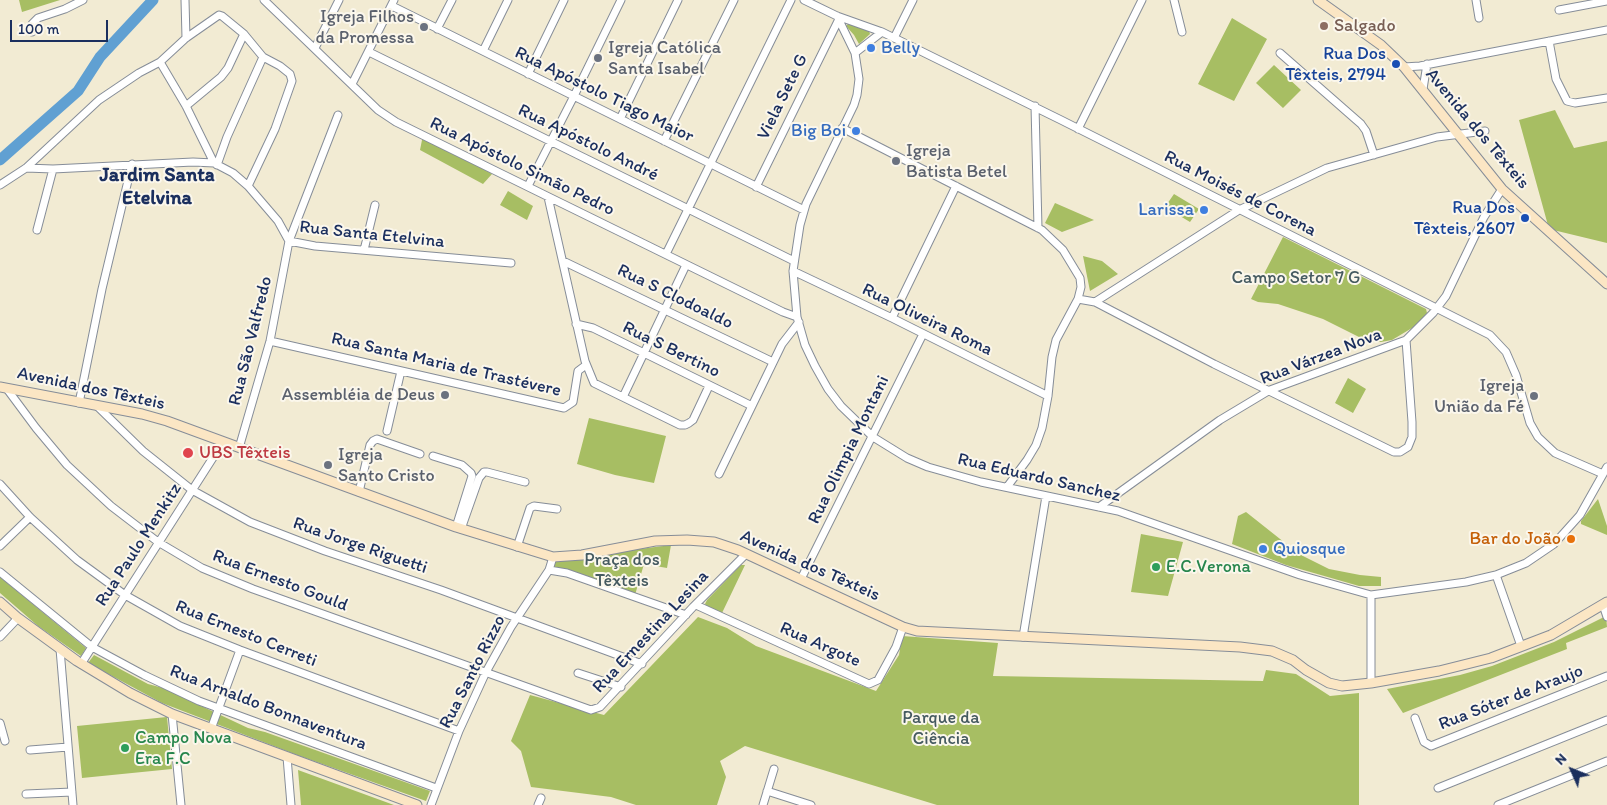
<!DOCTYPE html>
<meta charset="utf-8">
<style>
body{margin:0}
#map{position:relative;width:1607px;height:805px;overflow:hidden;background:#f2ebd3;font-family:Itim,sans-serif}
canvas{display:block}
.north{position:absolute;left:1547px;top:745px;width:50px;height:50px;-webkit-text-stroke:4px #fbf7ec;paint-order:stroke;rotate:314deg;font-size:14px;font-weight:700;line-height:20px;text-align:center;color:#1b2f5e}
.north::after{content:'';display:block;margin:auto;width:18px;height:22px;background:#1b2f5e;clip-path:polygon(50% 0,100% 100%,50% 72%,0 100%)}
.scale{position:absolute;left:10px;top:20px;width:98px;height:22px;box-sizing:border-box;border:2px solid #1b2f5e;border-top:0;padding-left:6px;font-size:15px;line-height:18px;white-space:nowrap;color:#1b2f5e;-webkit-text-stroke:4px #fbf7ec;paint-order:stroke}
</style>
<div id="map">
<canvas width="1607" height="805"></canvas>
<div class="north">N</div>
<div class="scale">100 m</div>
</div>
<script>
const ctx = document.querySelector('canvas').getContext('2d');
ctx.lineJoin = 'round';
function fillPath(path, color) {
  ctx.fillStyle = color;
  ctx.fill(path, 'evenodd');
}
function shape(rows) {
  const path = new Path2D();
  for (const r of rows) {
    path.moveTo(r[0], r[1]);
    for (let i = 2; i < r.length; i += 2) path.lineTo(r[i], r[i + 1]);
  }
  return path;
}
function strokePath(path, color, width, dash) {
  ctx.strokeStyle = color;
  ctx.lineWidth = width;
  ctx.lineCap = dash ? 'butt' : 'round';
  ctx.setLineDash(dash || []);
  ctx.stroke(path);
}
function drawText(font, color, halo, rows, align = 'center') {
  ctx.font = font + ' Itim,sans-serif';
  ctx.lineWidth = 4;
  ctx.setLineDash([]);
  ctx.textBaseline = 'middle';
  ctx.strokeStyle = halo;
  ctx.fillStyle = color;
  for (const [text, x, y, turn = 0] of rows) {
    ctx.save();
    ctx.translate(x, y);
    ctx.rotate((+turn || 0) * Math.PI / 180);
    ctx.textAlign = isNaN(turn) ? turn : align;
    if (halo) ctx.strokeText(text, 0, 0);
    ctx.fillText(text, 0, 0);
    ctx.restore();
  }
}
fillPath(shape([
 [19,0,60,0,22,12],
 [1232,18,1267,39,1234,101,1198,84],
 [848,24,869,31,870,34,859,44,854,35,846,26],
 [1274,65,1301,90,1283,108,1256,83],
 [1555,110,1574,148,1607,141,1607,243,1549,229,1519,120],
 [423,135,492,174,483,184,420,150],
 [508,191,533,206,527,220,500,205],
 [1174,194,1199,209,1190,222,1165,207],
 [1055,203,1094,220,1062,232,1045,223],
 [1283,237,1426,309,1427,313,1417,325,1392,340,1381,342,1367,341,1323,319,1278,304,1258,302,1251,299],
 [1083,256,1102,261,1118,274,1090,291],
 [1348,378,1366,389,1353,413,1335,403],
 [589,418,666,436,654,483,615,475,577,464],
 [1598,499,1607,526,1607,535,1581,524,1581,521],
 [1246,512,1299,554,1329,569,1360,575,1381,577,1381,586,1359,586,1286,565,1232,544,1238,516],
 [1141,534,1183,542,1168,596,1131,592],
 [671,545,667,568,644,564,635,595,552,567,553,560],
 [741,565,745,565,722,613,706,606,705,604,707,600],
 [0,577,86,648,81,656,38,626,0,593],
 [1606,616,1607,627,1566,643,1567,649,1403,713,1387,689,1460,675,1492,666,1554,642],
 [698,617,727,628,756,646,876,691,899,655,902,636,998,643,993,676,1263,681,1266,670,1296,674,1330,696,1359,693,1359,805,937,805,745,746,720,761,726,777,717,805,636,805,611,797,531,787,521,751,511,741,530,695,604,715],
 [94,655,148,684,163,688,248,728,265,732,430,791,426,801,297,755,162,703,88,663],
 [167,717,172,769,82,778,77,726],
 [298,770,394,805,301,805]
]), '#a7be63');
strokePath(shape([
 [0,160,78,91,100,57,153,0]
]), '#60a0d2', 11);
const street = shape([
 [185,0,186,38],
 [264,0,378,110,396,122,783,312,797,317],
 [804,0,837,16,882,32,1059,119,1490,335,1506,352,1516,375,1530,423,1538,437,1555,453,1603,474],
 [1174,0,1182,32],
 [1476,0,1479,18],
 [392,6,804,210],
 [1559,10,1607,1],
 [837,16,855,53,859,79,857,95,854,105,806,204,800,225,793,271,797,317,805,345,815,366,828,389,841,406,873,437,907,458,928,467,981,482,1118,511,1300,575,1371,595,1466,582,1496,575,1526,563,1554,544,1580,515,1607,467],
 [437,29,452,0],
 [32,32,32,24,38,18,65,9,83,0],
 [894,38,913,0],
 [1549,41,1556,79,1567,101,1575,103,1607,98],
 [315,48,339,0],
 [483,51,508,0],
 [369,52,794,261],
 [855,53,882,32],
 [1280,53,1361,124,1366,131,1374,155],
 [160,62,186,106,214,163],
 [1404,67,1420,66,1607,30],
 [528,74,564,0],
 [352,84,394,0],
 [1423,89,1427,64],
 [186,106,221,77,228,68,244,34],
 [1035,106,1038,228],
 [620,119,678,0],
 [842,128,1042,230,1063,250,1080,278,1081,287,1078,299,1056,340,1052,357,1048,396,1042,428,1036,445,1027,460,1007,487],
 [1078,129,1142,0],
 [664,141,734,0],
 [217,165,227,137,263,57],
 [26,168,53,169,193,162,214,163,233,173,248,186,278,221,289,241],
 [0,185,26,168,99,100,139,73,160,62,186,38,219,15,222,16,244,34,263,57,280,66,290,74,292,81,275,129,248,186],
 [528,186,574,96,621,0],
 [756,187,838,21],
 [548,197,585,361,594,383,680,425,685,425,689,423,693,420,709,386],
 [37,230,53,169],
 [289,241,315,246,511,263],
 [364,250,375,205],
 [666,254,791,0],
 [563,261,773,362],
 [793,271,892,318,1048,396],
 [1078,299,1095,302,1239,210,1327,168,1437,137,1485,131],
 [1095,302,1214,364,1394,452,1400,452,1408,447,1412,437,1412,422,1406,340],
 [892,318,956,186],
 [576,324,593,328,752,406],
 [270,341,564,408,573,402,578,371,586,365],
 [7,389,36,428,67,465,111,506,158,542,202,568,253,589,591,710,600,707,693,607,746,554],
 [623,397,686,265],
 [79,403,102,289,132,164],
 [97,406,143,451,192,490,250,522,325,551,441,590,642,664],
 [387,431,401,371],
 [239,448,270,341,289,241,338,115],
 [433,456,462,465,471,473,472,476,456,527],
 [719,474,782,344,799,322],
 [0,484,30,517,77,560,125,595,180,626,240,650,459,731],
 [359,492,370,445,373,441,377,439,420,454],
 [1099,507,1220,420,1270,390,1406,340,1433,313,1446,296,1484,217,1502,189],
 [461,529,479,478,484,472,487,472,525,482],
 [0,546,30,517],
 [517,547,530,508,534,506,557,509],
 [549,570,567,573,686,615],
 [0,572,92,647,144,675,199,701,436,788],
 [1496,575,1521,646],
 [801,579,923,334],
 [696,605,869,684,878,680,896,647,903,627],
 [1603,605,1607,617],
 [0,637,18,618],
 [1023,637,1046,496],
 [60,649,73,805],
 [81,664,223,442],
 [578,673,621,687],
 [1371,683,1371,595],
 [172,714,181,805],
 [1415,718,1424,742,1431,746,1607,676],
 [0,723,5,741],
 [211,729,240,650],
 [30,750,68,747],
 [287,757,291,805],
 [1438,788,1607,720],
 [767,791,811,805],
 [26,794,72,792],
 [431,805,459,731,486,672,511,627,549,570,553,557],
 [538,805,541,798],
 [763,805,774,769],
 [1498,805,1607,761]
]);
const secondary = shape([
 [1318,0,1381,45,1404,67,1502,189,1607,284],
 [0,387,142,414,167,421,456,527,553,557,582,555,655,541,687,540,714,542,738,550,903,627,917,631,1240,647,1272,651,1293,660,1306,670,1329,683,1342,686,1371,683,1439,671,1491,658,1551,635,1607,602],
 [0,602,18,618,77,661,130,693,172,714,417,805]
]);
strokePath(street, '#868d98', 9);
strokePath(secondary, '#868d98', 11);
strokePath(street, '#fff', 7);
strokePath(secondary, '#fbe6c4', 9);
for (const [x, y, r, color] of [
 [1324,26,5,"#8d6e63"],
 [424,27,5,"#6b7280"],
 [871,48,5,"#3f7fe0"],
 [598,58,5,"#6b7280"],
 [1396,64,5,"#1a4fb4"],
 [856,131,5,"#3f7fe0"],
 [896,161,5,"#6b7280"],
 [1204,210,5,"#3f7fe0"],
 [1525,218,5,"#1a4fb4"],
 [445,395,5,"#6b7280"],
 [1534,396,5,"#6b7280"],
 [188,453,6,"#e0444e"],
 [328,465,5,"#6b7280"],
 [1571,539,5,"#e8710a"],
 [1263,549,5,"#3f7fe0"],
 [1156,567,5,"#2e9e5b"],
 [125,748,5,"#2e9e5b"]
]) {
  const dot = new Path2D();
  dot.arc(x, y, r, 0, 2 * Math.PI);
  ctx.fillStyle = color;
  ctx.fill(dot);
  strokePath(dot, '#fbf7ec', 2);
}
drawText('18px', '#5b616d', '#fbf7ec', [
 ["Igreja Filhos",414,17],
 ["da Promessa",414,38],
 ["Igreja Católica",608,48,"left"],
 ["Santa Isabel",608,69,"left"],
 ["Igreja",906,151,"left"],
 ["Batista Betel",906,172,"left"],
 ["Igreja",1524,386],
 ["União da Fé",1524,407],
 ["Assembléia de Deus",435,395],
 ["Igreja",338,455,"left"],
 ["Santo Cristo",338,476,"left"]
], 'right');
drawText('18px', '#785e54', '#fbf7ec', [
 ["Salgado",1334,26]
], 'left');
drawText('18px', '#366cbe', '#fbf7ec', [
 ["Belly",881,48],
 ["Big Boi",846,131,"right"],
 ["Larissa",1194,210,"right"],
 ["Quiosque",1273,549]
], 'left');
drawText('18px', '#164399', '#fbf7ec', [
 ["Rua Dos",1386,54],
 ["Têxteis, 2794",1386,75],
 ["Rua Dos",1515,208],
 ["Têxteis, 2607",1515,229]
], 'right');
drawText('18px', '#1b2f5e', '#fbf7ec', [
 ["Rua Apóstolo Tiago Maior",604,95,26],
 ["Viela Sete G",783,97,-64],
 ["Avenida dos Têxteis",1477,129,50],
 ["Rua Apóstolo André",588,143,26],
 ["Rua Apóstolo Simão Pedro",522,167,26],
 ["Rua Moisés de Corena",1240,194,27],
 ["Rua Santa Etelvina",372,235,6],
 ["Rua S Clodoaldo",675,297,26],
 ["Rua Oliveira Roma",927,320,26],
 ["Rua São Valfredo",251,341,-76],
 ["Rua S Bertino",671,350,26],
 ["Rua Várzea Nova",1321,357,-21],
 ["Rua Santa Maria de Trastévere",446,365,13],
 ["Avenida dos Têxteis",91,389,12],
 ["Rua Olimpia Montani",849,450,-64],
 ["Rua Eduardo Sanchez",1039,478,13],
 ["Rua Paulo Menkitz",139,545,-57],
 ["Rua Jorge Riguetti",360,546,19],
 ["Avenida dos Têxteis",810,566,24],
 ["Rua Ernesto Gould",280,581,21],
 ["Rua Ernestina Lesina",651,632,-47],
 ["Rua Ernesto Cerreti",246,634,22],
 ["Rua Argote",820,645,24],
 ["Rua Santo Rizzo",473,672,-63],
 ["Rua Sóter de Araujo",1511,698,-21],
 ["Rua Arnaldo Bonnaventura",268,708,21]
]);
drawText('18px', '#455a60', '#fbf7ec', [
 ["Campo Setor 7 G",1296,278],
 ["Praça dos",622,560],
 ["Têxteis",622,581],
 ["Parque da",941,718],
 ["Ciência",941,739]
]);
drawText('18px', '#be3a42', '#fbf7ec', [
 ["UBS Têxteis",199,453]
], 'left');
drawText('18px', '#c56008', '#fbf7ec', [
 ["Bar do João",1561,539]
], 'right');
drawText('18px', '#27864d', '#fbf7ec', [
 ["E.C.Verona",1166,567],
 ["Campo Nova",135,738],
 ["Era F.C",135,759]
], 'left');
drawText('bold 20px', '#1b2f5e', '#fbf7ec', [
 ["Jardim Santa",157,176],
 ["Etelvina",157,199]
]);
</script>
